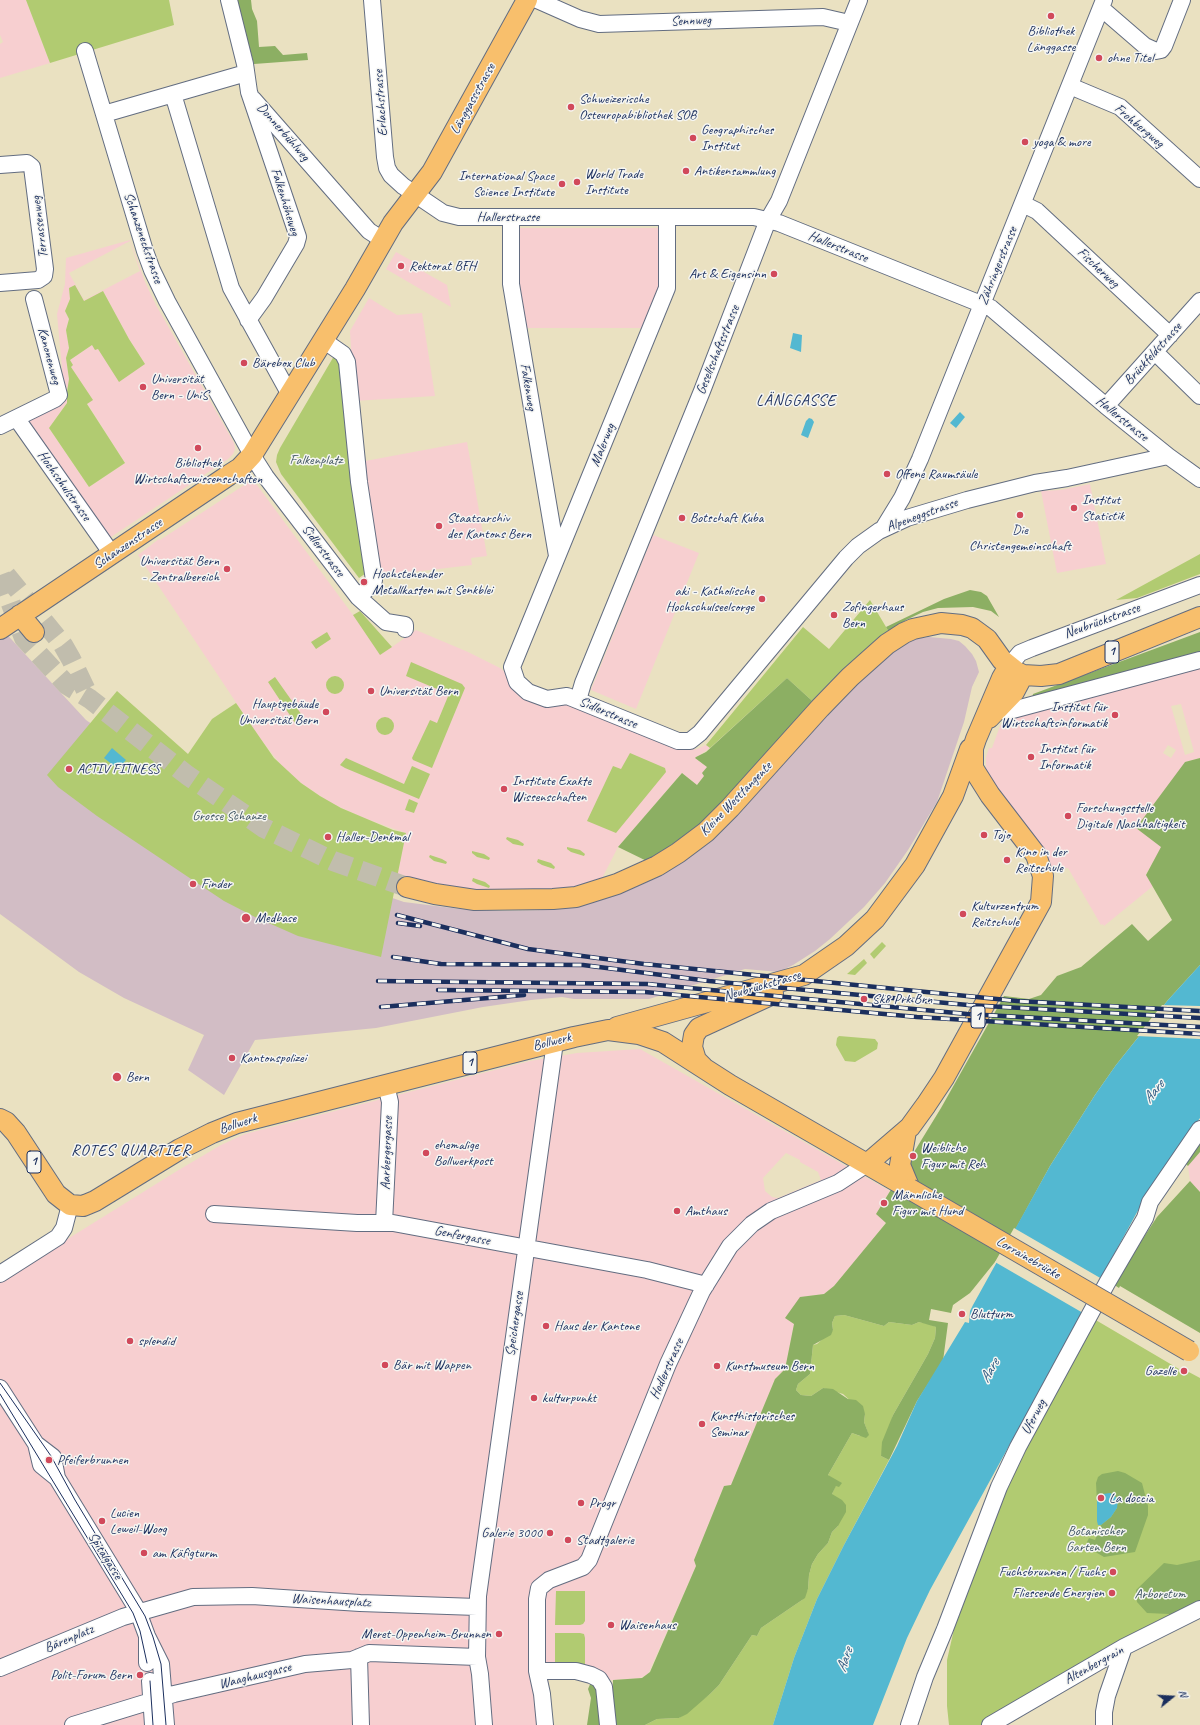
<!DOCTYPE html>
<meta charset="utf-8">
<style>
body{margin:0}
#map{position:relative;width:1200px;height:1725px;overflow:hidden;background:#eae1c1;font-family:Caveat,sans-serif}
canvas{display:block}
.north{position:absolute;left:1152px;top:1677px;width:40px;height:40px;-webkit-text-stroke:3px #f6f6f2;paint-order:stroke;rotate:72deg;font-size:11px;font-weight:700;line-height:16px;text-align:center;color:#1b2f5e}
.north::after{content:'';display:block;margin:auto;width:14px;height:18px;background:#1b2f5e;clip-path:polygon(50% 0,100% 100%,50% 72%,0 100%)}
</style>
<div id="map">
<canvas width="1200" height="1725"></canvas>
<div class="north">N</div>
</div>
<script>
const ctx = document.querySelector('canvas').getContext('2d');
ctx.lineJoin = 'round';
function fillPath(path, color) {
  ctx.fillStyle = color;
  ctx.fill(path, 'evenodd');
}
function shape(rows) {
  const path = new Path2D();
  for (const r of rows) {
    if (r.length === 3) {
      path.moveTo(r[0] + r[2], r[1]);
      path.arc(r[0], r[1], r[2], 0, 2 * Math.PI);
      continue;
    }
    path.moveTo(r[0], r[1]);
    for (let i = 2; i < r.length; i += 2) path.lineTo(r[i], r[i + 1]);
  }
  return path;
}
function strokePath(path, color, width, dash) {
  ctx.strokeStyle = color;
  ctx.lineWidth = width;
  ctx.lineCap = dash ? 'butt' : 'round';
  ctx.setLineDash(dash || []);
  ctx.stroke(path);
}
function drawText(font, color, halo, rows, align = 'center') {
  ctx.font = font + ' Caveat,sans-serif';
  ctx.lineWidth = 3;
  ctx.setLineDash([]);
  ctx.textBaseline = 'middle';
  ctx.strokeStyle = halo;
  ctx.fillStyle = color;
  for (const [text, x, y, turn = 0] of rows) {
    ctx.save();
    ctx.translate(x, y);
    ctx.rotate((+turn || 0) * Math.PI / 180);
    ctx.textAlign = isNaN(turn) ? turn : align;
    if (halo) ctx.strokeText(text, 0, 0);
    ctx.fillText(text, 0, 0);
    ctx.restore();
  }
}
fillPath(shape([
 [0,0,26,0,50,63,0,78,0,44,3,42,0,35],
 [516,228,660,228,660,283,642,328,524,328,516,281],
 [130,240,145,282,156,305,234,443,235,449,233,454,228,459,108,539,29,425,29,422,34,416,65,400,57,314,65,284,66,258],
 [130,241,140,271,84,300,69,273],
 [69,288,84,301,103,291,129,339,145,364,92,345,70,360,71,367,92,399,87,403,125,463,89,487,49,428,67,403,67,392,69,379,66,358,69,348,66,330,69,319,65,311,70,299],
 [396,252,421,266,424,272,447,285,451,307,386,269],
 [369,298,397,315,422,313,435,396,354,401,350,331],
 [467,442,487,556,471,558,472,565,379,576,360,462],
 [249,482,252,482,257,485,353,615,360,611,392,647,416,630,468,652,500,668,507,674,513,689,520,697,537,705,549,706,563,702,680,750,697,749,706,745,710,748,695,758,707,767,704,776,697,785,682,773,618,847,596,890,576,896,409,886,396,882,406,833,364,818,331,803,301,783,282,766,259,737,138,555,159,539,160,540],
 [1090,484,1106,564,1057,573,1041,491,1061,490],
 [653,535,699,553,636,709,591,690],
 [1200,666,1200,758,1185,762,1162,847,1146,874,1153,886,1104,926,1103,924,1101,925,1068,868,1050,869,1021,826,986,770,986,757,989,748,992,748,1000,726,1006,719],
 [1181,704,1194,752,1185,755,1171,706],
 [1168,745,1176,750,1171,758,1163,753],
 [640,1049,890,1191,876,1214,886,1222,863,1252,834,1286,824,1294,801,1297,786,1318,794,1324,785,1369,775,1379,731,1485,724,1486,694,1560,696,1566,648,1674,640,1678,613,1680,548,1678,553,1725,0,1725,0,1281,177,1171,221,1145,245,1134,530,1061,577,1053],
 [786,1153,800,1160,800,1162,818,1172,821,1180,778,1198,772,1197,765,1191,763,1178],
 [1200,1152,1200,1192,1190,1181,1188,1166]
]), '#f7cfd0');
fillPath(shape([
 [0,627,86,720,299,866,404,902,460,909,502,911,544,910,580,905,625,892,647,882,668,870,853,682,906,640,929,637,951,639,959,641,965,646,972,654,976,661,979,672,972,687,964,722,937,802,908,850,885,883,864,907,830,939,815,951,793,965,779,972,745,969,649,999,574,999,562,997,531,1000,483,1007,376,1028,255,1040,224,1095,188,1070,204,1035,124,998,79,972,0,914]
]), '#d2bdc5');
fillPath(shape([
 [26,0,169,0,174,25,50,63],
 [75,285,84,301,103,291,129,339,145,364,119,382,98,349,95,350,92,345,70,360,73,365,71,367,93,400,87,404,125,463,89,487,49,428,67,403,67,392,69,379,66,358,69,348,66,330,69,319,65,311,70,299,69,288],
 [334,356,339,358,369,571,359,578,281,474,276,462,277,455,280,448],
 [1200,554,1200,574,1137,598,1116,600],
 [870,600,889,632,820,708,787,678,710,748,706,745,803,627,829,649],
 [360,611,392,647,380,655,353,615],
 [327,632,331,639,316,649,311,642],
 [411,662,462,684,465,688,432,768,413,760,412,758,430,720,437,723,449,694,406,676],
 [335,685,9],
 [275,677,304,718,295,723,268,682],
 [117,691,188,754,212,719,236,703,274,758,301,783,320,796,341,808,393,830,406,833,381,957,298,936,255,917,224,901,97,816,58,787,47,775],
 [385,726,9],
 [630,753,665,768,666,772,616,833,587,821,613,766,621,769],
 [346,758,404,784,412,766,430,774,419,799,345,768,340,765],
 [409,799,418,803,414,813,405,810],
 [507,837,518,840,524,844,523,846,513,844,506,839],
 [567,847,580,850,585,854,584,856,571,852,567,849],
 [472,851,484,854,490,858,489,860,477,857,472,853],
 [430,855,442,859,447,862,446,864,434,861,429,857],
 [538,859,551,863,555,867,554,869,542,865,537,862],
 [473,878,485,882,490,886,489,888,477,884,472,881],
 [882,942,886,946,874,959,870,954],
 [864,959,867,963,855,975,847,974],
 [839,1036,875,1039,878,1043,877,1049,855,1062,845,1061,836,1045,837,1038],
 [844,1315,884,1326,889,1322,912,1325,919,1322,929,1324,936,1327,935,1338,928,1354,893,1415,881,1456,889,1460,844,1545,817,1599,794,1658,773,1725,645,1725,657,1719,679,1718,710,1694,719,1685,752,1635,757,1636,761,1628,802,1600,808,1589,809,1575,812,1564,818,1554,828,1543,832,1532,838,1526,832,1494,836,1485,828,1475,852,1433,860,1436,868,1433,864,1422,865,1414,843,1394,823,1388,811,1396,801,1395,796,1390,798,1384,810,1374,813,1345,817,1344,833,1330,832,1323,835,1316],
 [1094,1319,1179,1369,1178,1371,1183,1373,1185,1370,1200,1378,1200,1604,983,1725,949,1725,947,1706,947,1660,960,1603,1007,1485],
 [556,1591,585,1591,585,1621,583,1624,580,1625,555,1625],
 [555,1633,580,1633,584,1634,585,1638,585,1667,555,1664]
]), '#b1cb71');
fillPath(shape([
 [236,0,251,0,252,9,257,21,259,47,275,46,283,55,307,53,308,60,254,64],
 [970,590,981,592,987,596,999,617,991,611,973,607,938,608,923,612,906,620,889,632,886,627,944,599],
 [1200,632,1200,654,1032,699,1033,694],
 [787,678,820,708,657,866,618,847,682,773,697,785,704,776,702,773,707,767,695,758,696,757,706,752],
 [1200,758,1200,965,1168,1000,1116,1065,1095,1095,1050,1166,1003,1252,970,1293,953,1305,951,1313,931,1309,929,1320,948,1323,943,1361,917,1401,889,1460,881,1456,882,1442,893,1415,928,1354,935,1338,936,1327,919,1322,912,1325,889,1322,884,1326,844,1315,835,1316,832,1323,833,1330,831,1335,813,1345,810,1374,798,1384,796,1390,801,1395,811,1396,823,1388,833,1389,848,1399,856,1400,863,1406,865,1414,864,1422,869,1435,866,1438,852,1433,828,1475,842,1483,839,1487,836,1486,832,1494,842,1500,846,1505,846,1512,838,1526,832,1532,828,1543,818,1554,812,1564,809,1575,808,1589,805,1598,761,1628,757,1636,752,1635,719,1685,710,1694,687,1714,679,1718,657,1719,645,1725,612,1725,613,1680,642,1678,650,1672,696,1566,694,1560,724,1486,731,1485,775,1379,785,1369,794,1324,785,1318,800,1297,824,1294,834,1286,886,1223,876,1214,941,1108,1004,996,1029,999,1041,995,1057,976,1081,967,1132,924,1148,941,1172,920,1146,875,1161,847,1136,828,1185,762],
 [1200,1135,1200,1152,1188,1166,1182,1160],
 [1190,1181,1200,1192,1200,1333,1120,1286,1119,1288,1113,1284,1157,1217],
 [1118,1471,1125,1473,1142,1483,1148,1506,1148,1515,1135,1552,1104,1557,1092,1550,1087,1542,1089,1538,1095,1540,1101,1525,1111,1517,1117,1508,1097,1498,1097,1502,1096,1483,1098,1477,1102,1474],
 [1200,1560,1200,1604,1170,1618,1169,1614,1147,1613,1137,1602,1136,1590,1164,1563,1177,1565],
 [593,1679,607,1725,587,1725,591,1698,588,1689,591,1682]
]), '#8caf63');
fillPath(shape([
 [793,333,802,335,801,352,790,348],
 [960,412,965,417,956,428,950,423],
 [809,418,812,419,814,422,808,438,801,435,806,421],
 [112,748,126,760,118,769,104,758],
 [1200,965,1200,1118,1161,1172,1141,1205,930,1590,907,1638,873,1725,773,1725,794,1658,817,1599,844,1545,897,1446,917,1401,965,1322,969,1323,970,1311,973,1305,1050,1166,1095,1095,1116,1065,1168,1000],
 [1110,1493,1114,1495,1118,1500,1117,1508,1111,1517,1101,1525,1098,1525,1097,1521,1097,1498,1103,1494]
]), '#53b8d1');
fillPath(shape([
 [1162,1005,1200,1006,1200,1039,1137,1036],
 [1014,1228,1102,1279,1083,1313,995,1262]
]), '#eae1c1');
strokePath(shape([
 [0,575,24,638,67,685,90,699,187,775,264,828,333,861,407,887],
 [6,575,63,645,71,659,90,699]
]), '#c1bdad', 20, [20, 10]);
const minor = shape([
 [229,0,245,64,249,92,298,237,296,244,264,298,248,320],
 [372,0,385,157,387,168,391,175,403,186,443,213,459,217,754,217,779,223,991,308,1106,406,1168,456,1200,479],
 [537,0,580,19,599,24,823,17,849,23],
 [1101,8,1145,46,1156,51,1161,50,1164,46,1182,0],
 [85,51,145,251,152,270,167,301,252,455,266,477,358,597,386,622,405,625,405,629],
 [1070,86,1120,107,1200,179],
 [173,94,231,288,290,395],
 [253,99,361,222,369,231,383,240],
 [104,114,246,73],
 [0,165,27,163,32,167,45,269,44,276,38,280,0,283],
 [1023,204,1037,211,1170,335],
 [511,217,511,284,557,556],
 [667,217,667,288,512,667,517,682,528,692,547,699,567,696,678,741,690,741,700,733,846,558,858,546,879,531,907,518,967,500,1035,483,1067,478,1168,456],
 [323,340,343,354,347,362,359,482,374,580,373,584,358,597],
 [1155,352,1200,396],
 [1106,406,1200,301],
 [17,419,112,554],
 [0,426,55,399,59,395,34,299],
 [883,529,902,498,920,459,1104,0],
 [1009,666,1020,653,1032,648,1200,585],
 [578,700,583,683,702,391,768,220,779,201,859,0],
 [991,704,1004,711,1009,711,1200,660],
 [214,1214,357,1223,393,1223,647,1270,706,1285],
 [384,1223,390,1102,386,1085],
 [0,1274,58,1237,64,1228,70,1205],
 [0,1388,36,1444,53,1457,57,1478,137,1609,147,1636,161,1664,166,1725],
 [36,1444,41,1465,57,1478],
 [147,1638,147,1663],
 [359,1657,361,1725],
 [0,1668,123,1617,193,1597,252,1596,360,1603,477,1607],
 [537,1671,576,1671,591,1675,599,1679,604,1687,608,1725],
 [150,1681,153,1725],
 [73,1725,174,1694,305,1664,352,1660,369,1653,477,1657],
 [484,1725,480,1674,477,1657,478,1596,555,1042],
 [545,1725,542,1694,537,1671,537,1599,539,1588,549,1580,583,1567,589,1560,668,1364,702,1291,730,1246,752,1224,771,1211,838,1183,867,1164],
 [909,1725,925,1677,945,1629,999,1487,1018,1447,1107,1283,1145,1218,1150,1202,1200,1129],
 [990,1725,1124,1647,1200,1609],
 [1104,1725,1104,1712,1107,1696,1124,1647]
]);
const major = shape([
 [20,615,34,632],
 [0,629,229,475,240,468,252,455,355,289,393,223,432,172,527,0],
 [989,718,1014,692,1023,675],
 [407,887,435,894,475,900,553,899,576,897,617,884,657,866,678,853,706,832,730,808,820,708,850,677,887,644,904,633,913,629,941,623,962,625,972,628,987,639,1002,660,1017,672,1023,675,1041,676,1059,674,1200,617],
 [617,1027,804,975,846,946,875,919,915,865,953,796,970,749],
 [703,1067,696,1060,692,1047,694,1035,699,1028,773,994],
 [0,1119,6,1122,16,1133,56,1194,70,1205,83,1206,95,1201,180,1149,212,1133,237,1123,574,1037,608,1030,639,1034,663,1042,730,1085,910,1189],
 [906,1131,900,1165,910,1189],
 [867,1164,910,1127,926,1105,944,1078,1041,902,1043,876,1036,855,990,795,973,768,973,748,976,739,1002,678,1009,666]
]);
strokePath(minor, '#636d81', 18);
strokePath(major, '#636d81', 22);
strokePath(minor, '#fff', 16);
strokePath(major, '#f8bf6c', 20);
strokePath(shape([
 [0,1383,51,1456,75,1500,145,1616,153,1637,161,1664,166,1725],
 [0,1394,133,1613,140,1631,147,1663],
 [150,1681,153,1725]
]), '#1b2f5e', 1);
const rail = shape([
 [397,915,528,949,644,964,1017,1001,1200,1011],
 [398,923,420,926],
 [393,957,441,964,583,965,709,981,968,1005,1200,1018],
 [378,981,647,984,967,1014,1200,1027],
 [438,990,645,992,917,1017,1200,1034],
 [381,1007,524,995]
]);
strokePath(rail, '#1b2f5e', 4.5);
strokePath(rail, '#f6f6f2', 3, [9]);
const majorBridge = shape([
 [910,1189,1189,1351]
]);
strokePath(majorBridge, '#636d81', 22, []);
strokePath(majorBridge, '#f8bf6c', 20);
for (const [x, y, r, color] of [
 [1051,16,4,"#d1495b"],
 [1099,58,4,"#d1495b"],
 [571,107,4,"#d1495b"],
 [693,138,4,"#d1495b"],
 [1025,142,4,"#d1495b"],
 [686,171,4,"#d1495b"],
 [577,182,4,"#d1495b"],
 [562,184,4,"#d1495b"],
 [401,266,4,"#d1495b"],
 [774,274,4,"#d1495b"],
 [244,363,4,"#d1495b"],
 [143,387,4,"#d1495b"],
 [198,448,4,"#d1495b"],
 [887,474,4,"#d1495b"],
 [1074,508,4,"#d1495b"],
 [1020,515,4,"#d1495b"],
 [682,518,4,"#d1495b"],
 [439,526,4,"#d1495b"],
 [227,569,4,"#d1495b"],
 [364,582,4,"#d1495b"],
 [762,599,4,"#d1495b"],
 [834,615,4,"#d1495b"],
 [371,691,4,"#d1495b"],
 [326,712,4,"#d1495b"],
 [1115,715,4,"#d1495b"],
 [1031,757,4,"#d1495b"],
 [69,769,4,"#d1495b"],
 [504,789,4,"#d1495b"],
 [1068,816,4,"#d1495b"],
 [984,835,4,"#d1495b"],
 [328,837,4,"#d1495b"],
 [1007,860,4,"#d1495b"],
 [193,884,4,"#d1495b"],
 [963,914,4,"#d1495b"],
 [246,918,5,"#d1495b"],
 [864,999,4,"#d1495b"],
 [232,1058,4,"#d1495b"],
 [117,1077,5,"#d1495b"],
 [426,1153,4,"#d1495b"],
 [913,1156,4,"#d1495b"],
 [884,1203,4,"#d1495b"],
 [677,1211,4,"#d1495b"],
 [962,1314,4,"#d1495b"],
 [546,1326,4,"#d1495b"],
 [130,1341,4,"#d1495b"],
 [385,1365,4,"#d1495b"],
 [717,1366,4,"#d1495b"],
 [1184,1371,4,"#d1495b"],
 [534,1398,4,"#d1495b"],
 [702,1424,4,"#d1495b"],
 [49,1460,4,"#d1495b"],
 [1101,1498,4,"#d1495b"],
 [581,1503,4,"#d1495b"],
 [102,1521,4,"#d1495b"],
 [550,1533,4,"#d1495b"],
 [568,1540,4,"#d1495b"],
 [144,1553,4,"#d1495b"],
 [1113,1572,4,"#d1495b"],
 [1112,1593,4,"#d1495b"],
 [611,1625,4,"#d1495b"],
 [499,1634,4,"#d1495b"],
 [140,1675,4,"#d1495b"]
]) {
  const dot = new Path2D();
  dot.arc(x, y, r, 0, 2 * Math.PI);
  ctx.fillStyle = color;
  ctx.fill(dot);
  strokePath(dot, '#f6f6f2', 1.5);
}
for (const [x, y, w] of [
 [1112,652,14],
 [978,1017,14],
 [470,1063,14],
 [34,1162,14]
]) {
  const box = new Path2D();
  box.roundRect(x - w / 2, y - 11, w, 22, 3);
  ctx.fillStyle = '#f6f6f2';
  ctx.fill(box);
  strokePath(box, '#1b2f5e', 1);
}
drawText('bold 13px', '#1b2f5e', null, [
 ["1",1112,652],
 ["1",978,1017],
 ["1",470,1063],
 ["1",34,1162]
]);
drawText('14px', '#1b2f5e', '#f6f6f2', [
 ["Sennweg",691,21,-2],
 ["Länggassstrasse",473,99,-61],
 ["Erlachstrasse",381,103,-94],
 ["Frohbergweg",1139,126,40],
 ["Donnerbühlweg",283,132,49],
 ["Falkenhöheweg",285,202,73],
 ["Hallerstrasse",508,217],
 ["Terrassenweg",40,227,-97],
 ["Schanzeneckstrasse",143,238,71],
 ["Hallerstrasse",838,247,22],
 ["Zähringerstrasse",998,266,-68],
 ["Fischerweg",1098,268,43],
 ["Gesellschaftsstrasse",718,350,-68],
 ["Brückfeldstrasse",1153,354,-48],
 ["Kanonenweg",49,356,75],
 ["Falkenweg",528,387,81],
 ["Hallerstrasse",1122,419,39],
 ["Malerweg",603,445,-68],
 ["Hochschulstrasse",64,486,55],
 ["Alpeneggstrasse",922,515,-20],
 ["Schanzenstrasse",128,544,-34],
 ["Sidlerstrasse",323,551,53],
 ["Neubrückstrasse",1102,621,-20],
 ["Sidlerstrasse",608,713,23],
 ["Kleine Westtangente",736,799,-46],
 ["Neubrückstrasse",762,986,-16],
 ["Bollwerk",552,1042,-14],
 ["Bollwerk",238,1124,-18],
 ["Aarbergergasse",387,1153,-88],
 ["Genfergasse",462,1236,11],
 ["Lorrainebrücke",1028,1258,30],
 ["Speichergasse",515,1324,-82],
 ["Hodlerstrasse",667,1369,-66],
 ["Uferweg",1034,1417,-62],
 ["Spitalgasse",105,1556,58],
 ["Waisenhausplatz",331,1601,3],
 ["Bärenplatz",69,1639,-23],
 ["Altenbergrain",1094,1665,-29],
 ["Waaghausgasse",255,1676,-14]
]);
drawText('14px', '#1b2f5e', '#f6f6f2', [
 ["Bibliothek",1051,31,"center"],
 ["Länggasse",1051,47,"center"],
 ["ohne Titel",1107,58],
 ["Schweizerische",579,99],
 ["Osteuropabibliothek SOB",579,115],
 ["Geographisches",701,130],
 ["Institut",701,146],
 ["yoga & more",1033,142],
 ["Antikensammlung",694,171],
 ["World Trade",585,174],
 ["Institute",585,190],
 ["International Space",554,176,"right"],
 ["Science Institute",554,192,"right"],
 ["Rektorat BFH",409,266],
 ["Art & Eigensinn",766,274,"right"],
 ["Bärebox Club",252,363],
 ["Universität",151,379],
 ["Bern - UniS",151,395],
 ["Bibliothek",198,463,"center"],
 ["Wirtschaftswissenschaften",198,479,"center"],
 ["Offene Raumsäule",895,474],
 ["Institut",1082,500],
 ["Statistik",1082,516],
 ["Staatsarchiv",447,518],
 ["des Kantons Bern",447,534],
 ["Botschaft Kuba",690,518],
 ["Die",1020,530,"center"],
 ["Christengemeinschaft",1020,546,"center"],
 ["Universität Bern",219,561,"right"],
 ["- Zentralbereich",219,577,"right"],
 ["Hochstehender",372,574],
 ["Metallkasten mit Senkblei",372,590],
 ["aki - Katholische",754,591,"right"],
 ["Hochschulseelsorge",754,607,"right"],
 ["Zofingerhaus",842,607],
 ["Bern",842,623],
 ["Universität Bern",379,691],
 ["Hauptgebäude",318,704,"right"],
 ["Universität Bern",318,720,"right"],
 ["Institut für",1107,707,"right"],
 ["Wirtschaftsinformatik",1107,723,"right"],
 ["Institut für",1039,749],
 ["Informatik",1039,765],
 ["ACTIV FITNESS",77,769],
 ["Institute Exakte",512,781],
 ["Wissenschaften",512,797],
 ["Forschungsstelle",1076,808],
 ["Digitale Nachhaltigkeit",1076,824],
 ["Tojo",992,835],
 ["Haller-Denkmal",336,837],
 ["Kino in der",1015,852],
 ["Reitschule",1015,868],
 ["Finder",201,884],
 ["Kulturzentrum",971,906],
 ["Reitschule",971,922],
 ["Medbase",255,918],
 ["Sk8 Prk Brn",872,999],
 ["Kantonspolizei",240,1058],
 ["Bern",126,1077],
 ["ehemalige",434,1145],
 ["Bollwerkpost",434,1161],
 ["Weibliche",921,1148],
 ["Figur mit Reh",921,1164],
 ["Männliche",892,1195],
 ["Figur mit Hund",892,1211],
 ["Amthaus",685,1211],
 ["Blutturm",970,1314],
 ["Haus der Kantone",554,1326],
 ["splendid",138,1341],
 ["Bär mit Wappen",393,1365],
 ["Kunstmuseum Bern",725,1366],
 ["Gazelle",1176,1371,"right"],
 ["kulturpunkt",542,1398],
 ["Kunsthistorisches",710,1416],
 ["Seminar",710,1432],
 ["Pfeiferbrunnen",57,1460],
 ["La doccia",1109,1498],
 ["Progr",589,1503],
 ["Lucien",110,1513],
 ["Leweil-Woog",110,1529],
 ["Galerie 3000",542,1533,"right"],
 ["Stadtgalerie",576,1540],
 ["am Käfigturm",152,1553],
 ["Fuchsbrunnen / Fuchs",1105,1572,"right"],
 ["Fliessende Energien",1104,1593,"right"],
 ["Waisenhaus",619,1625],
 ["Meret-Oppenheim-Brunnen",491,1634,"right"],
 ["Polit-Forum Bern",132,1675,"right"]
], 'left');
drawText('14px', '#405663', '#f6f6f2', [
 ["Falkenplatz",316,460],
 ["Grosse Schanze",229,816],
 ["Botanischer",1096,1531],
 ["Garten Bern",1096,1547],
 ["Arboretum",1160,1594]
]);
drawText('italic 15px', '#2c5880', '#f6f6f2', [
 ["Aare",1154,1092,-52],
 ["Aare",990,1371,-61],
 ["Aare",845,1660,-72]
]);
ctx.letterSpacing = '1px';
drawText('16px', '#1b2f5e', '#f6f6f2', [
 ["LÄNGGASSE",796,401],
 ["ROTES QUARTIER",131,1151]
]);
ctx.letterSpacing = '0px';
</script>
